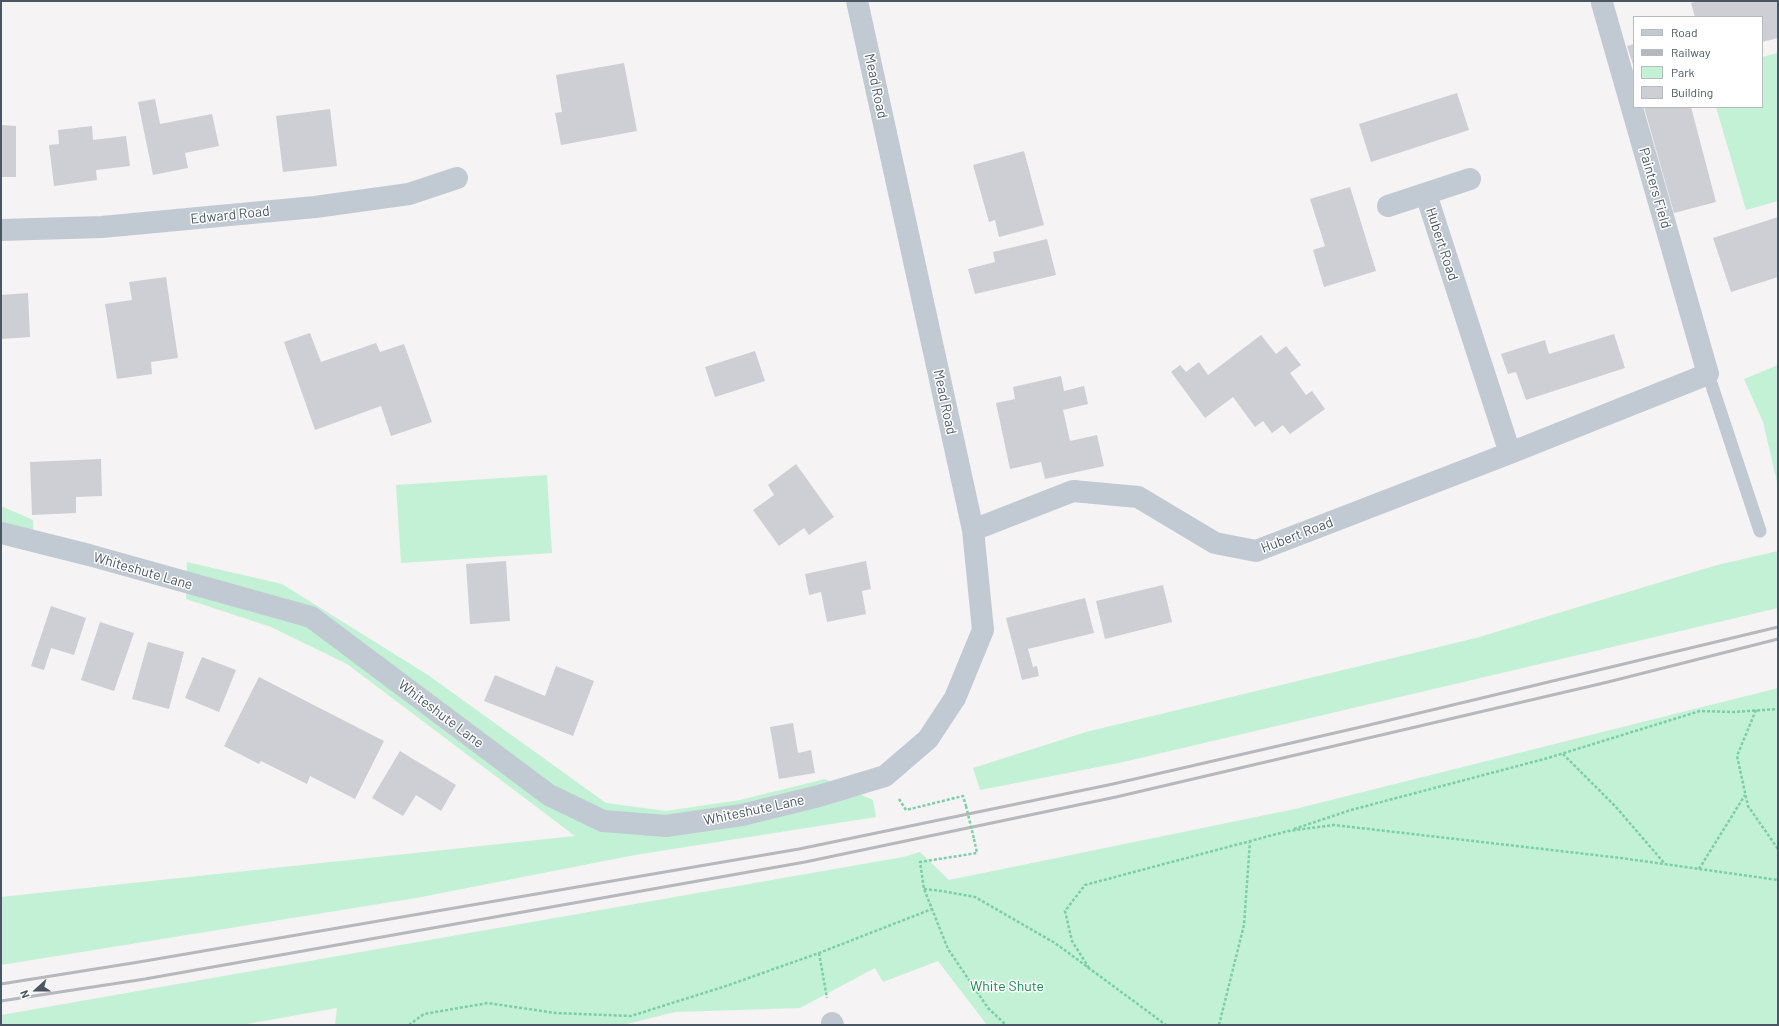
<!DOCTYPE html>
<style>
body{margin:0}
#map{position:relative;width:1779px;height:1026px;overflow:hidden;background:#f5f3f3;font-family:Barlow,sans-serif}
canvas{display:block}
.frame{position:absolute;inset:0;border:2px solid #4a5661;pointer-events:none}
.legend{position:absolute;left:1633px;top:16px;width:130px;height:92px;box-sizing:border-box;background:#fff;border:1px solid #b7bbc0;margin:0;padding:5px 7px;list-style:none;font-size:12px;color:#4a5661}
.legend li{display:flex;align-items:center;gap:8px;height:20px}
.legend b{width:20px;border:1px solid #b7bbc0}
.north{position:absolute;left:16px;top:970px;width:40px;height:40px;-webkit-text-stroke:3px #fff;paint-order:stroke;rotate:249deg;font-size:11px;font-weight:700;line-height:16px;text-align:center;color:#4a5661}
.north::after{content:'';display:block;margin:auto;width:14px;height:18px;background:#4a5661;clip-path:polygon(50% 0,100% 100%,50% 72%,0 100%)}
</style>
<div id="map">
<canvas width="1779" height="1026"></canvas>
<div class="frame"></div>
<ul class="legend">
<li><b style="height:5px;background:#c1cad2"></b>Road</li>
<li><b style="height:5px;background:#b5b8bd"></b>Railway</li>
<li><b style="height:11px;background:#c3f1d5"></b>Park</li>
<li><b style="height:11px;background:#cdcfd5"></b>Building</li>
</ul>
<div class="north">N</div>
</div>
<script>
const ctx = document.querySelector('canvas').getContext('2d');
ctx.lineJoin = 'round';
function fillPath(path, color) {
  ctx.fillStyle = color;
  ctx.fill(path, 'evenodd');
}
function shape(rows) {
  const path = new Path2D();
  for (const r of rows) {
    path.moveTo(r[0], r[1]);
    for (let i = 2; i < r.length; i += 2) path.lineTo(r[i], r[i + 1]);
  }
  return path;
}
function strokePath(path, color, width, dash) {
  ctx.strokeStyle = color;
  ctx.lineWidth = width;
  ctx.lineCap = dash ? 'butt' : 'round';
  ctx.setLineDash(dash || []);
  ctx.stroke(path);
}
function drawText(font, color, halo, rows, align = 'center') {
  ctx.font = font + ' Barlow,sans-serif';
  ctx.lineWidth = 3;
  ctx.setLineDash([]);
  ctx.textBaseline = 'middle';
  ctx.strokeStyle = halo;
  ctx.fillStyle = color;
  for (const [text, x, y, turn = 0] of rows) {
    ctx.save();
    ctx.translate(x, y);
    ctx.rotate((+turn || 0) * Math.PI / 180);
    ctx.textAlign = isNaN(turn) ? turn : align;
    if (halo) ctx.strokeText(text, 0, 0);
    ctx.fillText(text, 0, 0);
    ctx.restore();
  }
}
fillPath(shape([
 [1778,53,1778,201,1746,210,1716,107,1762,107,1762,57],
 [1778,365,1778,486,1763,422,1744,379],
 [547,475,552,553,401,563,396,485],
 [1,506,33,520,34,551,1,543],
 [1778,551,1778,608,1119,763,980,790,973,768,1086,732,1476,638,1717,565],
 [187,562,282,584,428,675,606,803,666,811,740,800,825,779,873,800,876,817,635,855,416,898,1,965,1,897,575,836,347,664,271,627,186,599],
 [1778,688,1778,1025,987,1025,938,961,883,982,875,968,800,1008,675,1012,623,1025,335,1025,337,1008,241,1025,1,1025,1,1015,903,857,920,852,949,880,1295,809]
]), '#c3f1d5');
fillPath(shape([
 [1698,1,1778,1,1778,38,1762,42,1762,17,1695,17,1691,3],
 [1634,44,1634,68,1627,46],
 [624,63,637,131,561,145,555,113,562,112,556,75],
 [1457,93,1469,130,1371,162,1359,124],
 [155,99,160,124,212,114,219,146,185,153,188,168,153,175,138,102],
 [1644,107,1691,107,1716,202,1674,213],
 [330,109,337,166,283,172,276,116],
 [1,125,16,126,16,177,1,177],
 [92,126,93,140,126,136,130,166,96,170,97,180,54,186,49,145,59,144,58,130],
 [1024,151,1044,225,999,237,995,220,989,222,973,165],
 [1350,187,1376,271,1324,287,1313,250,1325,246,1310,199],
 [1778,217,1778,277,1731,292,1713,238],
 [1047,239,1056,275,975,294,968,269,995,262,993,252],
 [166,277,178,358,151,362,152,374,117,379,105,304,132,300,129,282],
 [28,293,30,337,1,339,1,295],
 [310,333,321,362,376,343,380,352,404,344,432,422,391,436,381,406,315,430,284,342],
 [1614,334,1625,368,1526,400,1516,372,1508,374,1501,354,1545,340,1549,354],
 [1261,335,1276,354,1286,346,1301,365,1290,373,1306,395,1312,391,1325,409,1290,434,1283,425,1272,433,1263,421,1255,427,1233,397,1205,418,1171,372,1180,365,1186,372,1199,362,1208,375],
 [755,351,765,381,715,397,705,367],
 [1061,376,1064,391,1084,386,1088,404,1063,410,1070,441,1097,435,1104,466,1045,479,1041,462,1010,469,996,403,1015,399,1013,387],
 [101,459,102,496,76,497,76,513,32,515,30,462],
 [796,464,834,517,809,535,804,528,779,546,753,510,774,495,768,485],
 [506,561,510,621,470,624,466,564],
 [866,561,871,589,862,591,866,614,827,622,821,592,809,595,805,574],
 [1163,585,1172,622,1105,639,1096,601],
 [1085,598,1094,633,1028,649,1033,667,1037,666,1039,676,1022,680,1006,618],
 [51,606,86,618,74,655,51,648,44,670,31,666],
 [100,622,134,633,114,691,81,680],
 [148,642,184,652,169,709,132,699],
 [202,657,236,670,219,712,185,698],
 [556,666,594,681,573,736,484,701,495,675,545,696],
 [259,677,384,741,355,799,310,776,307,784,261,761,259,764,224,746],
 [793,723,798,753,811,750,815,773,779,779,770,727],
 [400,751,456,785,441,811,416,795,403,816,372,798]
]), '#cdcfd5');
strokePath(shape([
 [1756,710,1737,756,1748,806,1778,849],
 [1563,754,1616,807,1665,864],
 [899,799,906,810,963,796,966,806],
 [1294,829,1351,810,1548,758,1700,711,1734,712,1778,709],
 [974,839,977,853,920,862,924,889,948,949,988,1008,1006,1025],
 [1699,869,1745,795],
 [924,889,942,891,975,897,1055,943,1166,1025],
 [819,953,827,998],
 [1089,968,1072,941,1065,911,1085,885,1288,831,1334,825,1621,858,1778,880],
 [409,1025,424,1014,488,1003,555,1013,631,1016,726,986,819,953,932,909],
 [1219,1025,1244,925,1250,841]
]), '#7ad0a6', 2.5, [3, 2]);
strokePath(shape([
 [1708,374,1760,531]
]), '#c1cad2', 13);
strokePath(shape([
 [1426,194,1510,453],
 [1388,206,1470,179],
 [1,230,102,227,315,207,409,194,457,178],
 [973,530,1073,491,1138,497,1215,543,1256,551,1510,453,1708,374,1602,3],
 [1,533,89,555,311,617,549,795,603,821,666,826,742,815,819,796,885,776,928,739,955,698,983,630,973,530,857,1],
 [832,1023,833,1025]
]), '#c1cad2', 22);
strokePath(shape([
 [1,984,139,962,799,849,1113,784,1365,726,1778,627],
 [1,1001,145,979,805,862,1116,797,1608,682,1778,639]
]), '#b5b8bd', 3);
strokePath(shape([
 [966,806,974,839]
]), '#7ad0a6', 2.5, [3, 2]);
drawText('14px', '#4a5661', '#fff', [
 ["Mead Road",876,86,78],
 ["Painters Field",1655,188,74],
 ["Edward Road",230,215,-6],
 ["Hubert Road",1442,244,72],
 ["Mead Road",945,402,78],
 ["Hubert Road",1297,535,-21],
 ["Whiteshute Lane",143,571,16],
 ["Whiteshute Lane",441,714,37],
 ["Whiteshute Lane",754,810,-12]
]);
drawText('14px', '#17864f', '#fff', [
 ["White Shute",1007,986]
]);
</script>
